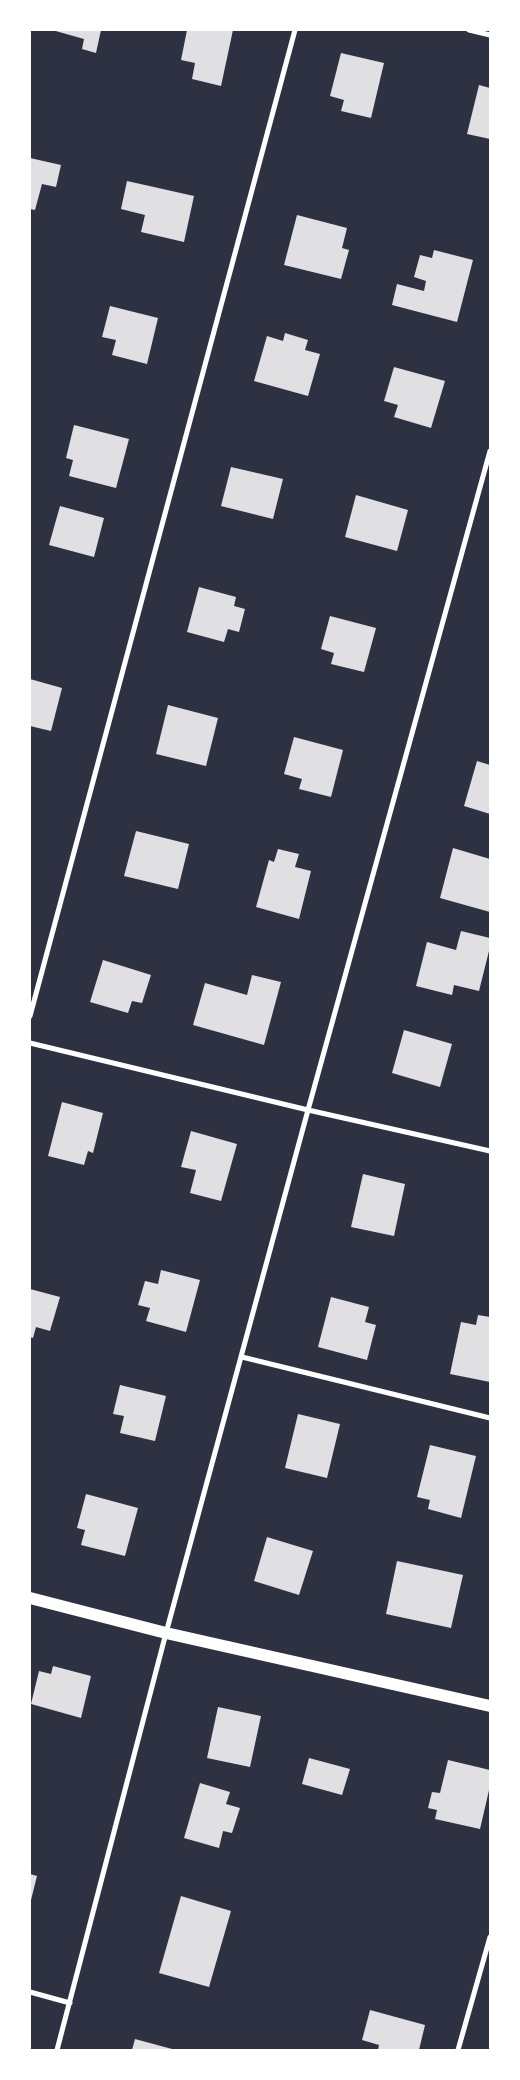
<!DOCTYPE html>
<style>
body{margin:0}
#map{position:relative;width:520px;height:2080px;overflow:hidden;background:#2d3142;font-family:"Work Sans",sans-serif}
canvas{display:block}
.frame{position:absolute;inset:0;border:31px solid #fff;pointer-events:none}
</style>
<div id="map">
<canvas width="520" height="2080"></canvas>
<div class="frame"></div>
</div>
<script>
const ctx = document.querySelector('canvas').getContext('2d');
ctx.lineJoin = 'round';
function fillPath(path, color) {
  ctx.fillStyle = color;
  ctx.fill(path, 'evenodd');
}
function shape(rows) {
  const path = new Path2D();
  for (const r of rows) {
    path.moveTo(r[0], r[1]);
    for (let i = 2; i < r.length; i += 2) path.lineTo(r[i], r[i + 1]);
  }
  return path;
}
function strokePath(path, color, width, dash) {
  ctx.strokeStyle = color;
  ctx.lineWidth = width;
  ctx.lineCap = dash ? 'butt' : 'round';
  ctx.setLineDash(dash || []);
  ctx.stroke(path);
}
fillPath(shape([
 [52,30,101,30,96,53,82,49,84,39],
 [187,30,233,30,221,86,192,79,195,63,181,60],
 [341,53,384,63,371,118,341,111,344,100,330,96],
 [479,85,490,88,490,139,467,134],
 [30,158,61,165,56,187,42,184,35,210,30,209],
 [127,181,194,196,184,242,141,232,145,215,121,209],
 [297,215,347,228,342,248,349,250,341,279,284,265],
 [434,250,473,260,457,322,392,305,397,284,424,291,426,281,414,277,420,255,432,258],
 [110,306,158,318,147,364,112,355,116,340,102,337],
 [285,333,308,340,305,350,320,354,308,396,254,381,267,336,283,341],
 [394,367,445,381,431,428,394,417,398,405,384,401],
 [74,425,129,439,116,488,69,476,73,460,66,458],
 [231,467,283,479,273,519,221,506],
 [356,495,408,510,397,551,345,537],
 [60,506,104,518,94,557,49,545],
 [199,587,236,597,234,606,245,609,239,632,228,629,224,642,187,632],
 [330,616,376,628,364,672,331,664,334,653,321,649],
 [30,679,62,688,51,731,30,726],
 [168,705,218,718,206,766,156,754],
 [294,737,343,750,331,797,299,789,302,779,284,774],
 [477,761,490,765,490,814,464,806],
 [136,831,189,844,178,889,124,876],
 [453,848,490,859,490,912,440,898],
 [278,849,299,854,295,867,311,871,299,919,256,907,269,860,274,862],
 [461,931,490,938,490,947,479,991,454,985,452,995,416,986,427,942,456,950],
 [103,960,151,975,142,1003,132,1001,128,1013,90,1002],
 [252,975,281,982,264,1045,193,1025,205,983,247,995],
 [404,1030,452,1044,440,1087,392,1073],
 [62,1102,103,1113,93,1153,88,1151,84,1165,48,1156],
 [191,1131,237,1144,221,1201,190,1193,196,1170,181,1167],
 [363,1174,405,1184,394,1236,351,1227],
 [161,1270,200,1280,186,1332,146,1321,150,1308,138,1305,145,1281,158,1284],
 [30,1289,60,1297,50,1331,36,1327,33,1338,30,1337],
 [331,1297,369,1307,365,1322,376,1325,367,1360,318,1347],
 [478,1315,490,1317,490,1382,450,1374,461,1322,476,1325],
 [120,1385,166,1396,155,1441,120,1433,124,1416,113,1414],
 [298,1414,340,1424,327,1478,285,1468],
 [430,1445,476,1456,461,1518,428,1509,430,1500,417,1497],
 [86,1494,138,1508,125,1556,81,1545,85,1530,77,1528],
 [267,1537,313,1551,299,1595,254,1581],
 [397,1561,463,1575,451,1628,386,1614],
 [53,1666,91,1676,81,1718,31,1704,39,1671,51,1674],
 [218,1707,261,1716,250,1767,207,1758],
 [309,1758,350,1769,342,1795,302,1784],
 [448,1760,490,1770,490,1786,480,1829,435,1819,437,1810,428,1808,432,1792,440,1793],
 [200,1783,230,1792,226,1804,240,1808,232,1833,223,1831,219,1848,184,1838],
 [30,1874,37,1876,31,1900,30,1900],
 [181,1896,231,1911,209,1987,159,1973],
 [370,2010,425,2025,419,2050,378,2050,379,2045,362,2040],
 [135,2039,172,2049,172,2050,132,2050]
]), '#e0e0e3');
strokePath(shape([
 [469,30,490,35],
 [30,1016,295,30],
 [30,1043,308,1110,490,1151],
 [242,1357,490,1418],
 [30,1992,70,2003],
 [57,2050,166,1633,308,1110,490,451],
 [458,2050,490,1937]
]), '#fff', 5);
strokePath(shape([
 [30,1598,166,1633,490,1706]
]), '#fff', 12);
</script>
